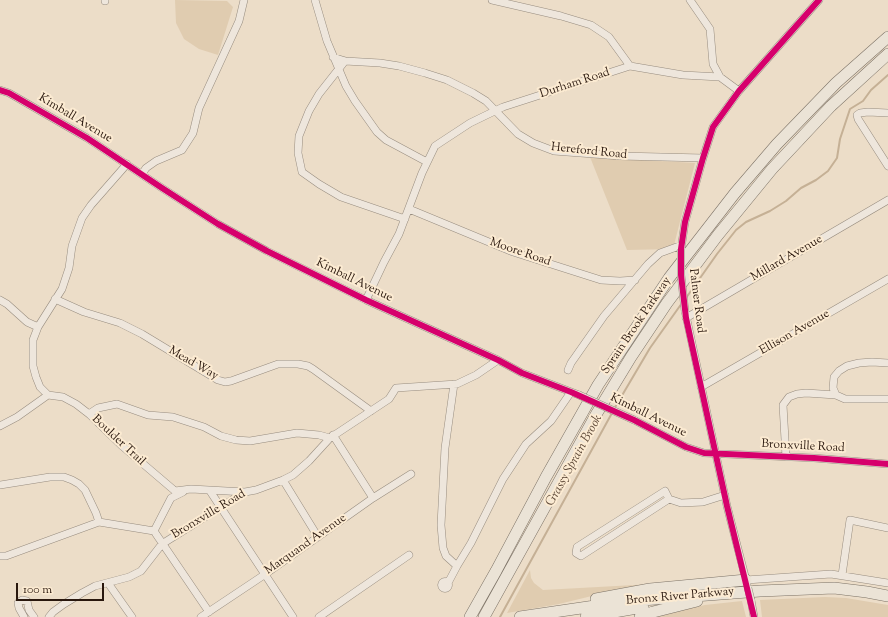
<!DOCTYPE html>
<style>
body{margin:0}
#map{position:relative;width:888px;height:617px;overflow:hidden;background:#ecddc8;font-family:"Sorts Mill Goudy",serif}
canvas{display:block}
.scale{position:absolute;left:16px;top:583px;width:88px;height:18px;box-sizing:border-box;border:2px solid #29170d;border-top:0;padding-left:5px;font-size:12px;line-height:14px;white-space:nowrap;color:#29170d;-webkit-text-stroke:3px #fcebd2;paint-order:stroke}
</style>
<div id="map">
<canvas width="888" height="617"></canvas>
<div class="scale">100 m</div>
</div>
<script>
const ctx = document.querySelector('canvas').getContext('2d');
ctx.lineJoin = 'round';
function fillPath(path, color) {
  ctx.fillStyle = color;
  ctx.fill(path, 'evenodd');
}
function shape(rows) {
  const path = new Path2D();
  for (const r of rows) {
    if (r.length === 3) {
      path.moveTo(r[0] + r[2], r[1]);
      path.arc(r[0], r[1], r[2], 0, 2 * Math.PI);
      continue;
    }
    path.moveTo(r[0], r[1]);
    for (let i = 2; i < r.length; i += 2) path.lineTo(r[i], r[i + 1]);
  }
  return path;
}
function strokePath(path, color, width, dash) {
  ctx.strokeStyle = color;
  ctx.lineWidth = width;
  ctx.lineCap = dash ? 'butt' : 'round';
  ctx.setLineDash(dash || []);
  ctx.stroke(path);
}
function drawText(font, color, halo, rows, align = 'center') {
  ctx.font = font + ' "Sorts Mill Goudy",serif';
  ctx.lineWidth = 4;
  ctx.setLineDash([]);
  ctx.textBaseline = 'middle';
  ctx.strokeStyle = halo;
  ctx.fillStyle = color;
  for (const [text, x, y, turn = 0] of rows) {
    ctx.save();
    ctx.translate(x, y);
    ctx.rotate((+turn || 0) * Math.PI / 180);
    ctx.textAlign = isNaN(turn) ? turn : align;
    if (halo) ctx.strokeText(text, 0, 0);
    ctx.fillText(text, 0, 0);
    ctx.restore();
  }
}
fillPath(shape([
 [175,0,227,1,233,7,218,55,199,49,184,39,176,23],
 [590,157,695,163,673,249,627,250],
 [530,570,531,578,534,583,543,590,653,584,600,594,559,604,507,613],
 [825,597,846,598,888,605,888,617,762,617,760,600],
 [742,601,746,617,652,617,705,605]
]), '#e0ccb0');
strokePath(shape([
 [686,298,717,254,736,230,746,222,770,211,786,201,801,188,816,180,828,171,837,158,840,139,850,109,863,101,871,90,888,75],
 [614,409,650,348,682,303],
 [500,617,612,413]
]), '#c5b095', 2);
const minor = shape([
 [315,0,327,41,346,86,355,101,377,132,386,140,427,162],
 [492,0,561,16,591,25,609,37,630,66],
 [690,0,710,29,713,64,720,77],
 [105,1,105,0],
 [333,57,345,61,380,63,399,66,425,73,447,80,473,93,486,101,518,134,533,143,554,151,620,156,703,158],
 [345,61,319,94,309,111,299,136,298,153,302,172,319,184,341,197,405,219],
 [0,90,9,93,87,138,162,188,218,224,267,251,366,300,498,360,522,373,579,395],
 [888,113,868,112,860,113,857,115,858,119,888,166],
 [127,164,91,205,82,218,72,246,69,268,62,289,38,327,33,340,33,366,36,377,40,387,48,395,63,397,76,404,89,414,121,445,175,491,191,489,245,492],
 [142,174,146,168,156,161,182,150,193,133,199,108,239,21,244,0],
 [409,209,513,252,601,280,620,281,635,280],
 [681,249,685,222,703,158,713,127,739,91,819,0],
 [55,299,84,312,120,323,142,334,218,380,225,382,231,381,278,364,298,364,308,366,313,369,371,411],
 [0,300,7,304,27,322,38,327],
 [366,300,384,262,399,234,422,173,435,146,470,123,503,107,630,66,683,75,720,77,739,91],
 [685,311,727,506,747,584],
 [686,318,888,200],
 [568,370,571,363,604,316,648,264,660,253,682,245],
 [454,384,445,448,441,525,443,548,446,556,457,566,471,543,503,479,526,444,551,421,571,392],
 [701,387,888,279],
 [836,395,833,388,834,377,839,371,847,366,859,363,872,362,888,363],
 [89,414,98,408,117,404,148,415,173,417,204,427,221,436,236,440,250,441,297,433,319,435,330,438],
 [634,420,686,447,704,453,814,458,888,464],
 [0,426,17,417,48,395],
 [333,435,373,498],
 [786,457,783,405,789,397,797,394,806,393,836,395,845,399,888,399],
 [283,480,318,537],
 [0,485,50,477,64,477,72,480,79,484,85,490,96,513,99,522],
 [210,491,293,617],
 [669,499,581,556,576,553,577,547,665,491,669,499,681,503,703,502,725,495],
 [154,531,209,612],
 [154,531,171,498,183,492],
 [0,556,6,556,99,522,154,531],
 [842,575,850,520,888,528],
 [746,580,831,574,888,583],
 [445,585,3.5],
 [108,583,132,617],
 [448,583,457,566],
 [751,600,754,617],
 [24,617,19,608,18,603,22,600,27,601,29,610,34,617],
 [49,617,53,612,64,604,82,593,95,586,129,577,141,571,162,544,245,492,256,490,283,480,293,475,309,461,330,438,389,399,396,388,457,384,476,375,498,360],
 [201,617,264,575,373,498,411,474],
 [319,617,409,555]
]);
const highway = shape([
 [596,599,650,589,746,580],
 [470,617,496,571,546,477,598,385,669,278,735,193,777,144,836,83,888,37],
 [484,617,597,413,631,357,667,303,718,235,772,169,831,106,888,54],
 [520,617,629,601,760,591,834,588,867,592,888,596],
 [586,617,643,607],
 [640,617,653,612,697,601]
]);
strokePath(minor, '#978c7f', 8);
strokePath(highway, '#7c7266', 12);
strokePath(minor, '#eee6dc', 7);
strokePath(highway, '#ebe3d6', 11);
const minorBridge = shape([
 [681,249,681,275,685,311],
 [579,395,634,420],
 [748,588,751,600]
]);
strokePath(minorBridge, '#978c7f', 8, []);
strokePath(minorBridge, '#eee6dc', 7);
strokePath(shape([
 [0,90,9,93,87,138,162,188,218,224,267,251,366,300,498,360,522,373,571,392,634,420,686,447,704,453,814,458,888,464],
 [754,617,727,506,686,318,681,275,681,249,685,222,703,158,713,127,739,91,819,0]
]), '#d6006c', 6);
drawText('12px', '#29170d', '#fcebd2', [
 ["Durham Road",575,84,-18],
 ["Kimball Avenue",75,119,31],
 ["Hereford Road",589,152,6],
 ["Moore Road",520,253,19],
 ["Millard Avenue",787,259,-30],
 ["Kimball Avenue",354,281,26],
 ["Palmer Road",696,301,83],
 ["Sprain Brook Parkway",637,326,-56],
 ["Ellison Avenue",795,333,-30],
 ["Mead Way",193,364,30],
 ["Kimball Avenue",648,416,26],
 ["Boulder Trail",118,441,43],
 ["Bronxville Road",803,447,3],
 ["Bronxville Road",209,515,-31],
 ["Marquand Avenue",306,545,-35],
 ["Bronx River Parkway",680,597,-5]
]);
drawText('italic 13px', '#614c3b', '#fcebd2', [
 ["Grassy Sprain Brook",575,461,-61]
]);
</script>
